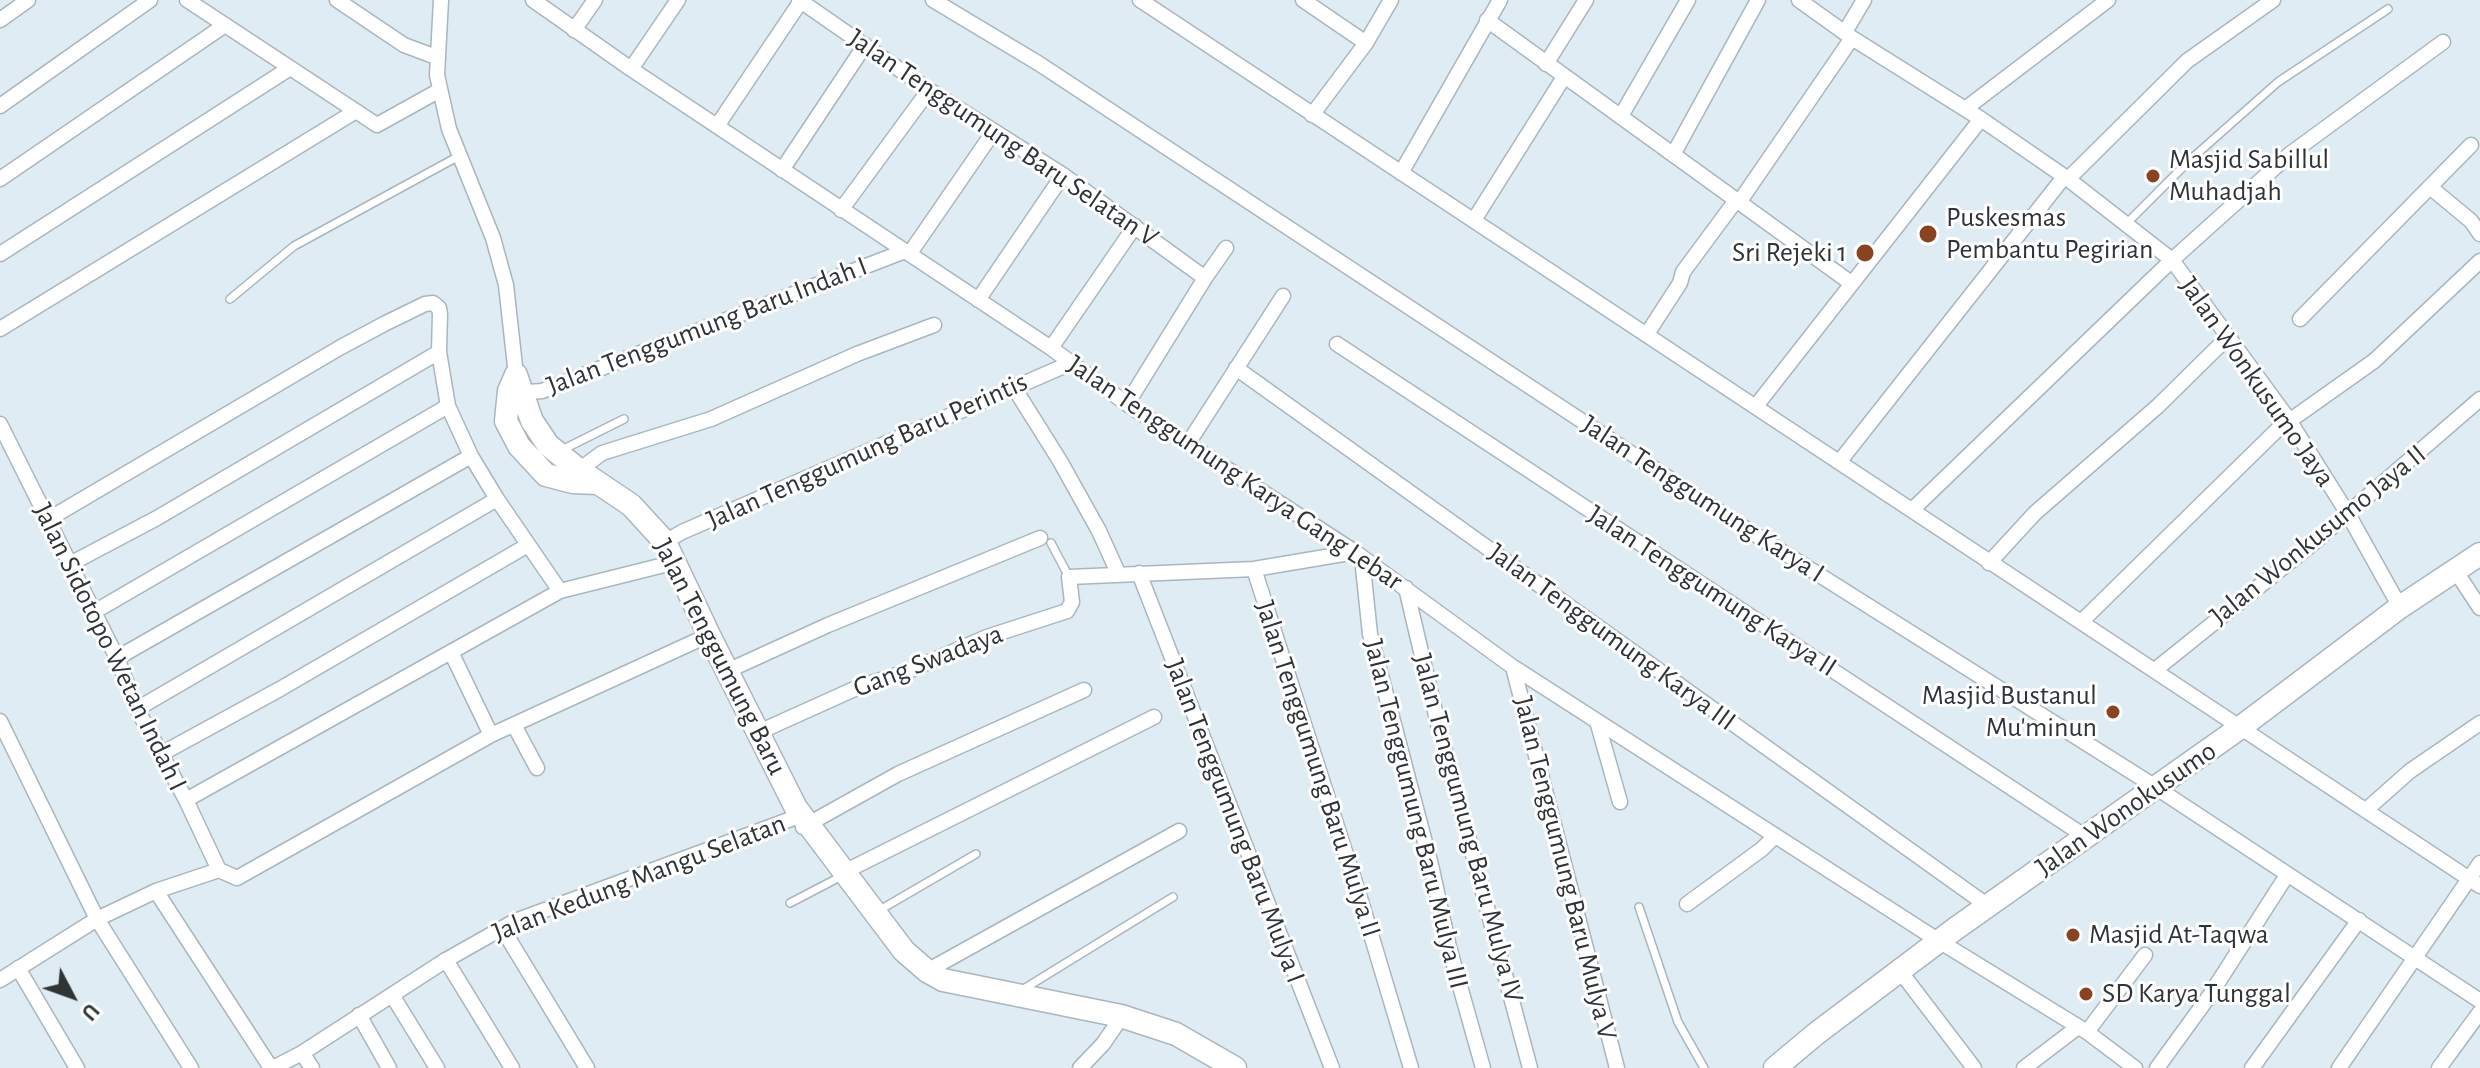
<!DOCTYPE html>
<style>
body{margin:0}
#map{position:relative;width:2480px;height:1068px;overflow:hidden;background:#dfecf4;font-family:"Alegreya Sans",sans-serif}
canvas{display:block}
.north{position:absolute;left:32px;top:956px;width:80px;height:80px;-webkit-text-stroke:6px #fff;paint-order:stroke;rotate:131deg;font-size:22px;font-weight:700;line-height:32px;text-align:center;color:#2f3437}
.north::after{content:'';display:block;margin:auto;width:28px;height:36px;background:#2f3437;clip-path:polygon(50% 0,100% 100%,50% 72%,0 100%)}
</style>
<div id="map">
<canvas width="2480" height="1068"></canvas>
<div class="north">U</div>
</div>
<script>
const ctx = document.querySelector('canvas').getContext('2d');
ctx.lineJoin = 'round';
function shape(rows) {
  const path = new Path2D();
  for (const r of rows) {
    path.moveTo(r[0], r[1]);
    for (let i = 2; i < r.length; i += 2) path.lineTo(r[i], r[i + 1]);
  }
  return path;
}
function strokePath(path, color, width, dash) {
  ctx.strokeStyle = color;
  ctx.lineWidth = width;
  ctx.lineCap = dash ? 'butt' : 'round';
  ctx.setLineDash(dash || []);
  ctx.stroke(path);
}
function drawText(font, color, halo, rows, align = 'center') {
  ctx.font = font + ' "Alegreya Sans",sans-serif';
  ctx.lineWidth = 6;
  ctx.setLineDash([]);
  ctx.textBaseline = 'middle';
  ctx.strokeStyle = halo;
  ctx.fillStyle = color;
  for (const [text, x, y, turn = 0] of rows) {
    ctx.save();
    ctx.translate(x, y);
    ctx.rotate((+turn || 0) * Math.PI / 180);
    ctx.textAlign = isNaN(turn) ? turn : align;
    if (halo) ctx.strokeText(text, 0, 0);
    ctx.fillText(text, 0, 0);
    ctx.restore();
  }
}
const lane = shape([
 [2126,224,2190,160,2278,82,2388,9],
 [230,299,294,246,459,156],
 [562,450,624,419],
 [1051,543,1069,577],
 [790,903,836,879],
 [1639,907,1678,1022,1704,1068],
 [878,911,976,854],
 [1022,990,1173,897]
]);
const street = shape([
 [187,0,377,125,440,90],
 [337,0,404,45,436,57],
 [441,0,437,75,449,129,493,238,506,285,516,375],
 [533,0,631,69,1051,348,1127,404,1355,552,1513,667,1939,941,2087,1032,2135,1068],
 [799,0,929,90,1063,175,1205,278],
 [933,0,1038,63,1740,525,2143,779,2480,1001],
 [1140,0,2480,886],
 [1303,0,1366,43],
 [1799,0,1852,38,1981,119,2068,179,2172,260,2289,420,2348,514,2400,607],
 [0,20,28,0],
 [1487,20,1851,283],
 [574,30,595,0],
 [1845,32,1864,0],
 [1546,64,1586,0],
 [631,69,678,0],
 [0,106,150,0],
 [1965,109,2108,0],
 [1312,115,1366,43,1391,0],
 [1621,116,1688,0],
 [717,126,801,1],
 [1674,153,1758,0],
 [782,170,865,45],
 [1401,173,1500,0],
 [0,179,225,25],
 [2068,179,2187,61,2273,0],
 [2430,187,2471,221,2480,234],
 [841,210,929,90],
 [1474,220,1564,77],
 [910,253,994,131],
 [0,254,290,68],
 [978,300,1063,175],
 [2300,319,2471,145],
 [0,329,356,111],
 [1647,334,1680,283,1683,272,1734,203,1740,201,1852,38],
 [1337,344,2086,837],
 [1051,348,1135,226],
 [1236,368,1988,906],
 [1013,386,1060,461,1099,531,1119,575],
 [515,393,542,391,905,251],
 [1127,404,1205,278,1226,248],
 [1756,406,1981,119],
 [0,424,117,658,137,709,186,800,219,870],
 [1189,442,1283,296],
 [1840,461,2064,177],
 [576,476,579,470,602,453,711,419,857,354,934,325],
 [1913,509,2172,260,2290,154,2443,42],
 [47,520,341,347,386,323,425,304,433,303,439,308,440,314,439,352,448,406,471,456,497,499,560,591],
 [665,542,682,532,1071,363],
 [1355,552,1254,569,1361,901,1411,1068],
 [1362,558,1370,634,1431,865,1449,947,1483,1068],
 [1989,563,2035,513,2158,406,2227,338],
 [70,564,157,518,439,352],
 [2455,570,2480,608],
 [1139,573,1332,1068],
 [1406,588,1438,724,1530,1068],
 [94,612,448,406],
 [2082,621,2278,429,2374,361,2480,261],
 [451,652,491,735],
 [117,658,471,456],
 [1513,667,1617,1068],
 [2155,670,2317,540,2480,399],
 [727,671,828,625,1040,538],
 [137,709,497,499],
 [0,721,97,919,191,1068],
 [1597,721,1620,802],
 [514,725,537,768],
 [759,732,861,686,906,672,987,637,1067,611,1072,602,1069,577,1254,569],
 [161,754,280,689,528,545],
 [186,800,560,591,676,562],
 [2366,810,2410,771,2480,723],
 [803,827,898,774,1084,690],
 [219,870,237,878,491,735,709,635],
 [844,872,1154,717],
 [156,891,271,1068],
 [1687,904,1762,849,1775,836],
 [502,928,587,1068],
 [446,960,512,1068],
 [18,968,77,1068],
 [927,971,1179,831],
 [1900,971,1974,1068],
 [0,980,97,919,156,891,219,870],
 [392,995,437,1068],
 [359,1015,389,1068],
 [2087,1032,2145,955],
 [302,1053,312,1068],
 [273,1068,302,1053,446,960,515,921,802,815],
 [1080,1068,1103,1044,1116,1025],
 [2024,1068,2078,1027],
 [2157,1068,2210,995,2287,875],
 [2252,1068,2359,920],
 [2339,1068,2480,863],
 [2439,1068,2480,1012]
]);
const secondary = shape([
 [516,375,532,421,548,445,579,470,631,505,665,542,709,635,796,808,904,951,927,971,943,980,1121,1016,1176,1034,1235,1068],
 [516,375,509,391,506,421,519,446,546,475,573,482,597,483],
 [1775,1068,1817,1033,1955,929,2241,727,2400,607,2480,554]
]);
strokePath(lane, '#aab6be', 10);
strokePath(street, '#aab6be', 17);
strokePath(secondary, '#aab6be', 25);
strokePath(lane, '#fff', 7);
strokePath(street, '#fff', 14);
strokePath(secondary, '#fff', 22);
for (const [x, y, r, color] of [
 [2153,176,8,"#8a4321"],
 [1928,234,10,"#8a4321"],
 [1865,253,10,"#8a4321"],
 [2113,712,8,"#8a4321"],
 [2073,935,8,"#8a4321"],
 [2086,994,8,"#8a4321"]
]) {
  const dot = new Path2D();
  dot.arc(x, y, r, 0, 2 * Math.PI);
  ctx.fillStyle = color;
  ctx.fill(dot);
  strokePath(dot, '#fff', 3);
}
drawText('28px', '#2f3437', '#fff', [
 ["Jalan Tenggumung Baru Selatan V",1003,138,34],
 ["Jalan Tenggumung Baru Indah I",707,326,-21],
 ["Jalan Wonkusumo Jaya",2257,382,55],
 ["Jalan Tenggumung Baru Perintis",867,451,-24],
 ["Jalan Tenggumung Karya Gang Lebar",1235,473,34],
 ["Jalan Tenggumung Karya I",1703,499,33],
 ["Jalan Wonkusumo Jaya II",2318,535,-39],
 ["Jalan Tenggumung Karya II",1712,591,33],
 ["Jalan Tenggumung Karya III",1612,637,36],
 ["Jalan Sidotopo Wetan Indah I",110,647,64],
 ["Jalan Tenggumung Baru",720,657,63],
 ["Gang Swadaya",928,661,-21],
 ["Jalan Tenggumung Baru Mulya II",1318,769,72],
 ["Jalan Wonokusumo",2126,809,-35],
 ["Jalan Tenggumung Baru Mulya III",1416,814,76],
 ["Jalan Tenggumung Baru Mulya I",1235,821,69],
 ["Jalan Tenggumung Baru Mulya IV",1468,828,75],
 ["Jalan Tenggumung Baru Mulya V",1565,868,76],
 ["Jalan Kedung Mangu Selatan",639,878,-21]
]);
drawText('28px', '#2f3437', '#fff', [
 ["Masjid Sabillul",2169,160],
 ["Muhadjah",2169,192],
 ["Puskesmas",1946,218],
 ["Pembantu Pegirian",1946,250],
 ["Sri Rejeki 1",1847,253,"right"],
 ["Masjid Bustanul",2097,696,"right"],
 ["Mu'minun",2097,728,"right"],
 ["Masjid At-Taqwa",2089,935],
 ["SD Karya Tunggal",2102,994]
], 'left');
</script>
